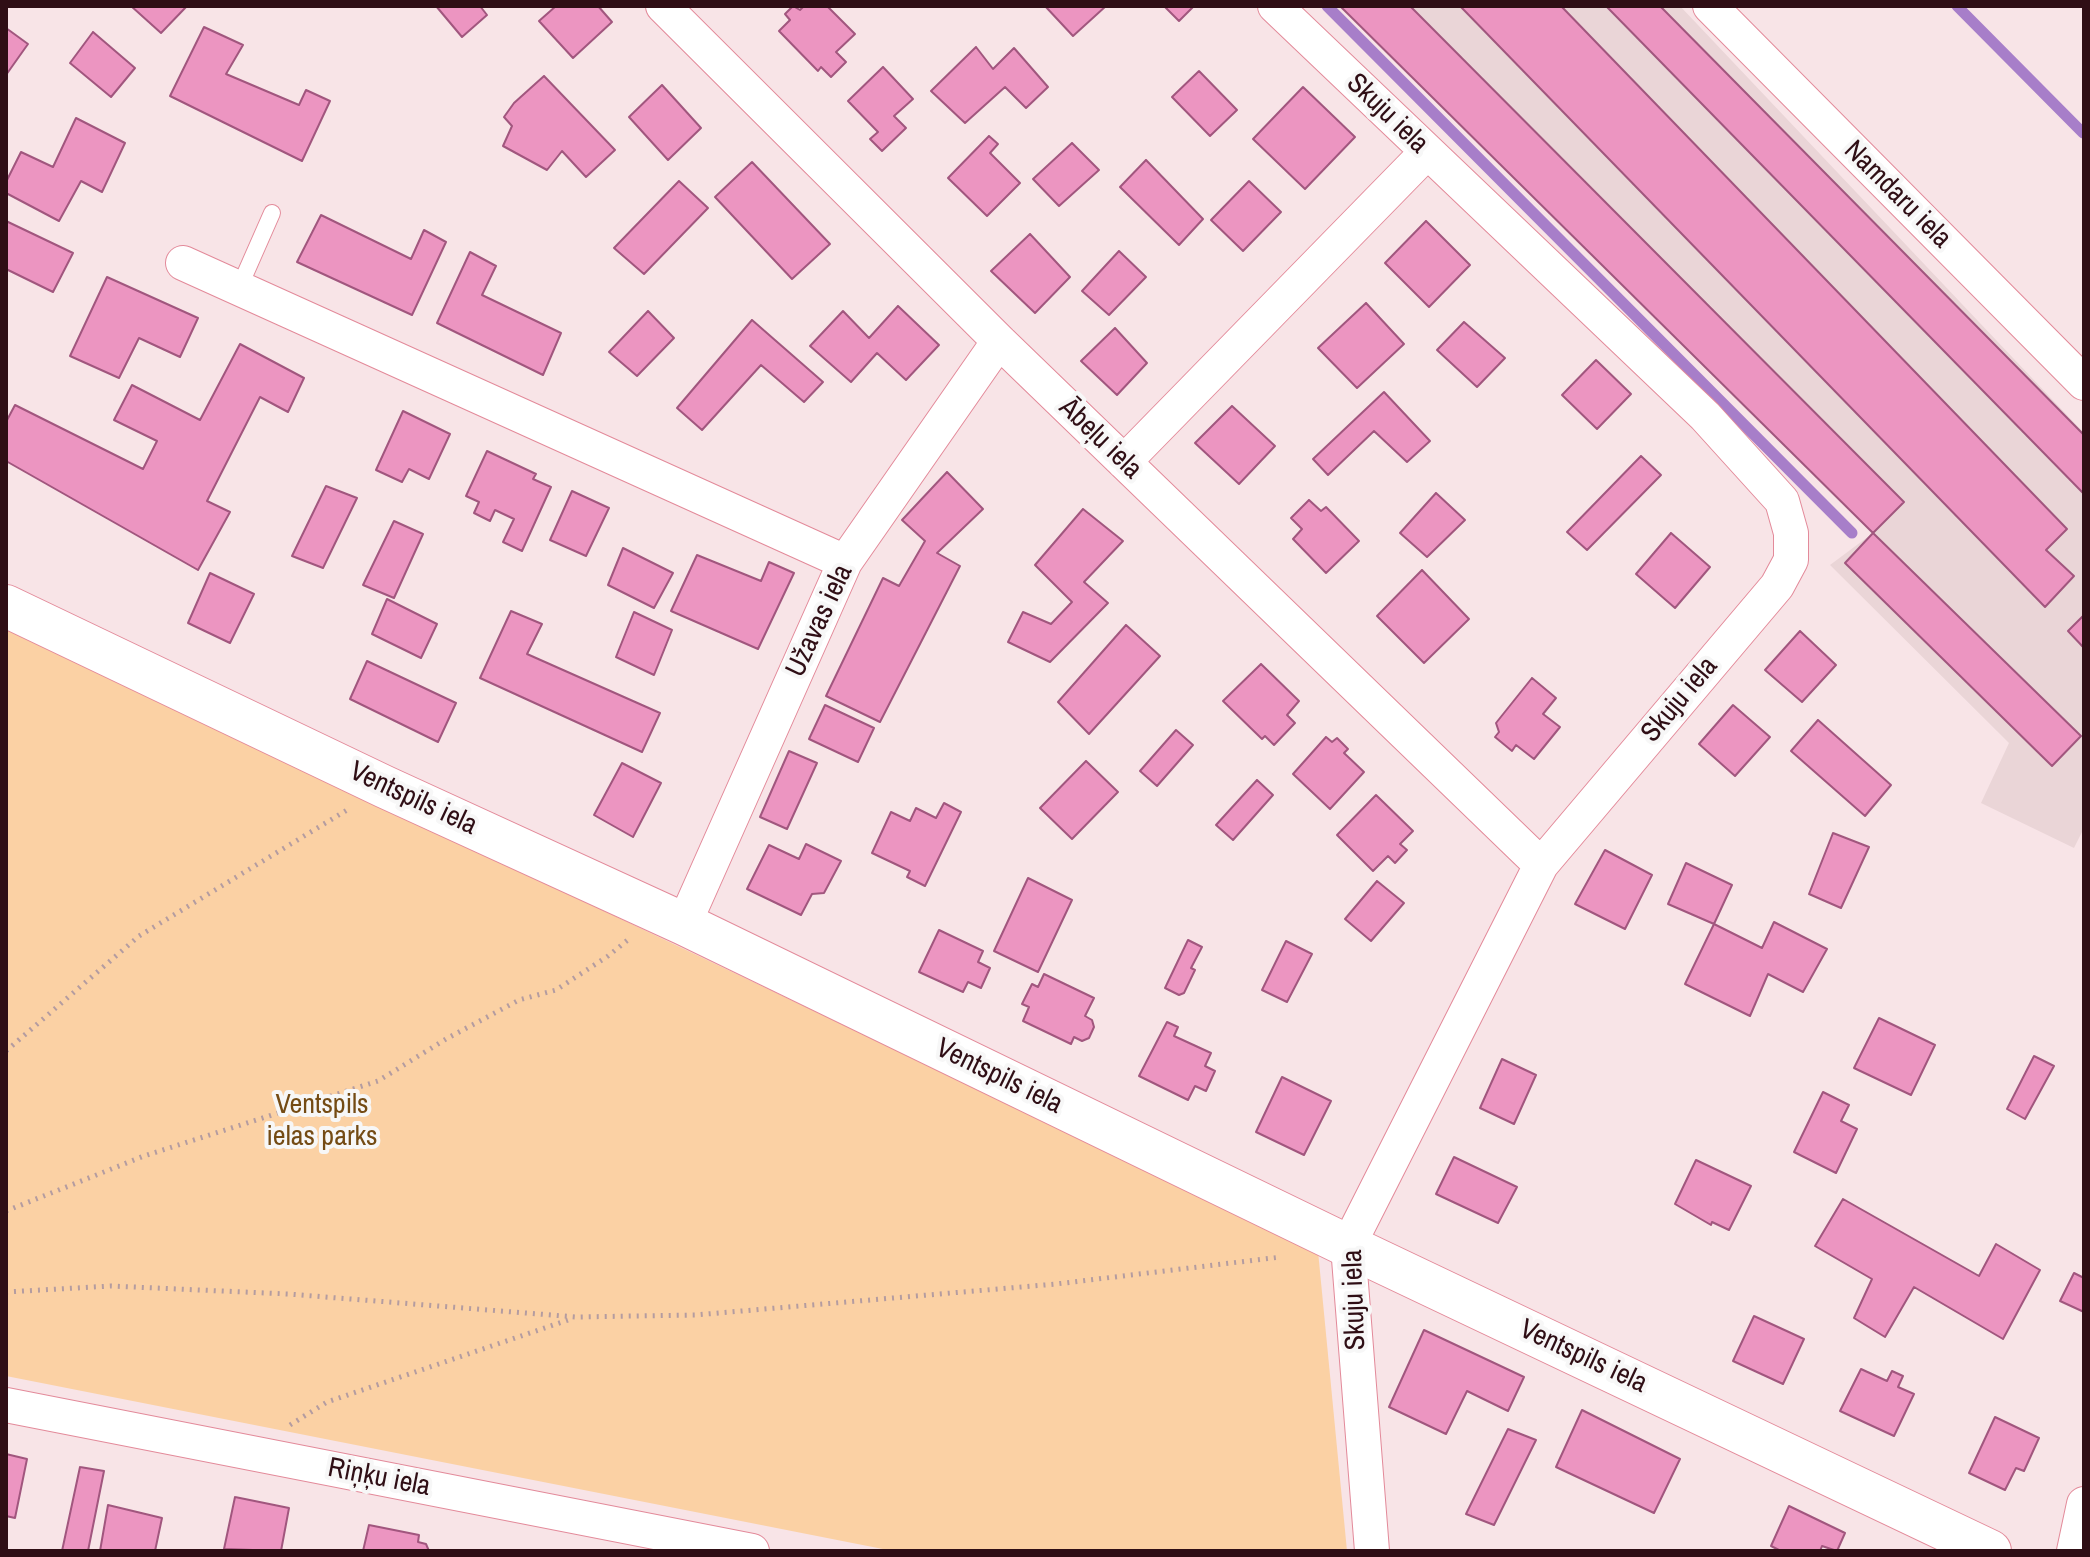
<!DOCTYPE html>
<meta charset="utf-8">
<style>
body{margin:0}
#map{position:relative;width:2090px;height:1557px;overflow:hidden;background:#f8e4e7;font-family:"Archivo Narrow",sans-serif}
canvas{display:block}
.frame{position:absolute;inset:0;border:8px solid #2f0e15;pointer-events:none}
</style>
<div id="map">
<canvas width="2090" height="1557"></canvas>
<div class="frame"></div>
</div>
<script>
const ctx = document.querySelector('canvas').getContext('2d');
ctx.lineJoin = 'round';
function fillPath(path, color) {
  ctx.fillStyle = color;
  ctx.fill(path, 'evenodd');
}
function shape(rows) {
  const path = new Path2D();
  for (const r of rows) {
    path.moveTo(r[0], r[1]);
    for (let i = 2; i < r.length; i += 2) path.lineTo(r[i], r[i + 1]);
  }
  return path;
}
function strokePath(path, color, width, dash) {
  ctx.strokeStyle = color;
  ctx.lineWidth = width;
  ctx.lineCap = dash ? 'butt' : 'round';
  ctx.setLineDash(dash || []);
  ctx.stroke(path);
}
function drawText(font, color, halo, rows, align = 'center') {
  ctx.font = font + ' "Archivo Narrow",sans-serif';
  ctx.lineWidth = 8;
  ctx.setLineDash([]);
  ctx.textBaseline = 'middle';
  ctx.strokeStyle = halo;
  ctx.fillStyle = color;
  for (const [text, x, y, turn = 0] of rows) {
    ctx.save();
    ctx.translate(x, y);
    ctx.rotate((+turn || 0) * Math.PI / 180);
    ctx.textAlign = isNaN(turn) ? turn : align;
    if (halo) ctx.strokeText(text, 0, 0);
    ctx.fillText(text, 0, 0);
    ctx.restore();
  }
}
fillPath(shape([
 [1340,6,1680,6,2084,433,2084,828,2074,848,1981,803,2009,743,1830,565,1873,533]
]), '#ead5d7');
fillPath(shape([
 [6,626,1318,1251,1347,1551,893,1551,6,1376]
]), '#fbd1a4');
strokePath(shape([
 [1327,6,1852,533],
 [1957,6,2083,133]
]), '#a77ec9', 11);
const building = shape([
 [131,6,187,6,161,33,131,6],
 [436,6,480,6,487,15,462,37,436,6],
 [556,6,598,6,612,22,573,58,539,21,556,6],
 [793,6,800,10,804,6,827,6,855,34,836,52,846,62,831,77,821,67,818,71,779,31,790,20,785,14,793,6],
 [1045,6,1106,6,1073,36,1045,6],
 [1164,6,1194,6,1179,21,1164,6],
 [1340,6,1410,6,1904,502,1873,533,1340,6],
 [1460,6,1561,6,2067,529,2046,550,2074,576,2045,607,1460,6],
 [1606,6,1660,6,2084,435,2084,494,1606,6],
 [204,27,243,45,226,74,299,105,306,90,330,101,302,161,170,96,204,27],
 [6,28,28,44,6,75,6,28],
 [93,32,135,68,111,97,70,63,93,32],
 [976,47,993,69,1014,48,1048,87,1026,108,1005,87,965,123,931,91,976,47],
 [883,67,913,99,894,116,906,128,882,151,870,139,878,132,848,101,883,67],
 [1199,71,1237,110,1210,136,1172,97,1199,71],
 [544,76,615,150,586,177,562,151,547,170,503,146,512,126,504,117,514,103,544,76],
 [662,85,701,128,668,160,629,117,662,85],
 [1303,87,1355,137,1305,189,1253,139,1303,87],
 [76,118,125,143,102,192,81,181,59,221,6,193,6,182,21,152,53,167,76,118],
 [989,136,998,144,990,153,1020,183,987,216,948,178,989,136],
 [1072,143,1099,170,1059,206,1033,179,1072,143],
 [1146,160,1203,219,1179,245,1120,187,1146,160],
 [752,162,830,244,792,279,715,197,752,162],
 [679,181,708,208,644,274,614,248,679,181],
 [1249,181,1281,212,1243,251,1211,220,1249,181],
 [321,215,411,259,424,230,446,242,412,315,297,262,321,215],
 [6,221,73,253,53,292,6,269,6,221],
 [1426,221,1470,265,1429,307,1385,263,1426,221],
 [1030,234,1070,277,1035,313,991,271,1030,234],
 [1119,251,1146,277,1109,315,1082,291,1119,251],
 [470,252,496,266,482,295,561,333,543,375,437,323,470,252],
 [107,277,198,318,180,357,139,338,119,378,70,356,107,277],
 [1366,303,1404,344,1357,388,1318,348,1366,303],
 [898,306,939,345,906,380,877,353,851,382,810,346,843,311,869,338,898,306],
 [648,311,674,338,637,376,609,352,648,311],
 [752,320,823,382,804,402,761,365,702,430,677,408,752,320],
 [1464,322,1505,358,1477,387,1437,350,1464,322],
 [1115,328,1147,363,1117,395,1081,361,1115,328],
 [240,344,304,378,288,412,260,397,207,501,230,512,198,570,6,461,6,422,15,405,143,469,157,441,114,420,132,385,200,420,240,344],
 [1596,360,1631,394,1597,429,1562,395,1596,360],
 [1384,392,1430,441,1407,462,1374,431,1328,475,1313,459,1384,392],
 [1232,406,1275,446,1239,484,1195,443,1232,406],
 [403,411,450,434,429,479,409,469,402,482,376,470,403,411],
 [487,451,536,474,533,479,551,487,522,551,503,542,514,519,495,510,490,521,474,513,479,502,466,496,487,451],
 [1641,456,1661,475,1587,550,1567,532,1641,456],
 [947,472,983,509,937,553,960,566,880,722,826,696,883,578,899,586,925,541,902,520,947,472],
 [326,486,357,498,323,568,292,556,326,486],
 [572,491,609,508,586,556,550,540,572,491],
 [1436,493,1465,520,1427,557,1400,533,1436,493],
 [1309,500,1321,511,1326,507,1359,541,1326,573,1293,539,1302,529,1291,518,1309,500],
 [1083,509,1123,541,1084,582,1108,603,1050,662,1008,642,1023,612,1051,624,1072,602,1035,565,1083,509],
 [394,521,423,534,394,598,363,585,394,521],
 [1671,533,1710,567,1675,608,1636,574,1671,533],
 [1873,533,2081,736,2052,766,1845,563,1873,533],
 [623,548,673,573,654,608,608,585,623,548],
 [697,555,761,581,769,562,794,573,758,649,671,611,697,555],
 [1422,570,1469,619,1424,663,1377,616,1422,570],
 [210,573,254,594,230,643,188,623,210,573],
 [387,599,437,624,421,658,372,634,387,599],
 [511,611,542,624,527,654,660,713,642,752,480,678,511,611],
 [634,612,672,630,654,675,616,657,634,612],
 [2084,615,2084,648,2068,631,2084,615],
 [1126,625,1160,656,1089,734,1058,702,1126,625],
 [1800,631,1836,665,1802,702,1765,670,1800,631],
 [367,661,456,703,438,742,350,699,367,661],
 [1261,664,1299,701,1287,715,1295,723,1274,745,1265,736,1262,739,1223,701,1261,664],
 [1532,678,1556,698,1543,714,1560,727,1534,759,1516,745,1512,751,1495,737,1499,732,1496,723,1532,678],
 [825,705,874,728,858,762,809,739,825,705],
 [1733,705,1770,737,1735,776,1699,744,1733,705],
 [1818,720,1891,785,1865,816,1791,751,1818,720],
 [1176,730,1193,745,1157,786,1140,771,1176,730],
 [1326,737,1332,742,1337,738,1348,749,1344,753,1364,772,1330,809,1293,774,1326,737],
 [789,751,817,763,787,829,760,817,789,751],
 [1086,761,1118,792,1072,839,1040,808,1086,761],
 [622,763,661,783,633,837,594,815,622,763],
 [1257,780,1273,795,1233,840,1216,825,1257,780],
 [1376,795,1413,831,1400,844,1407,850,1395,863,1388,856,1373,871,1337,835,1376,795],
 [944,803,961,812,925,886,907,877,910,871,872,853,891,812,910,821,916,808,936,818,944,803],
 [1833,833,1869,847,1841,908,1809,894,1833,833],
 [806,844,841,861,824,893,812,894,801,915,747,889,769,845,799,859,806,844],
 [1605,850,1652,875,1625,929,1575,904,1605,850],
 [1686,863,1732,885,1714,924,1668,904,1686,863],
 [1028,878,1072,900,1038,972,994,951,1028,878],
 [1377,881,1404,903,1371,941,1345,919,1377,881],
 [1774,922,1827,949,1803,992,1768,974,1750,1016,1685,984,1714,924,1762,948,1774,922],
 [939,930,983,951,978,962,990,968,981,988,968,982,963,992,919,972,939,930],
 [1188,940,1202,947,1191,968,1195,970,1184,993,1179,995,1165,988,1188,940],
 [1286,941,1312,954,1287,1002,1262,990,1286,941],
 [1044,974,1094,998,1085,1016,1092,1020,1094,1027,1089,1038,1082,1041,1074,1037,1071,1044,1023,1021,1029,1007,1022,1004,1032,984,1038,987,1044,974],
 [1879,1018,1935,1045,1911,1095,1854,1068,1879,1018],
 [1167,1022,1178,1027,1174,1036,1211,1053,1205,1066,1215,1071,1206,1091,1195,1086,1188,1100,1139,1076,1167,1022],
 [2034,1056,2054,1066,2025,1119,2007,1109,2034,1056],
 [1502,1059,1536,1075,1514,1124,1480,1108,1502,1059],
 [1282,1077,1331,1101,1304,1155,1256,1132,1282,1077],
 [1823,1092,1849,1105,1841,1121,1857,1129,1836,1173,1794,1152,1823,1092],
 [1454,1157,1517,1187,1498,1223,1436,1194,1454,1157],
 [1696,1160,1751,1186,1729,1230,1712,1222,1711,1225,1675,1204,1696,1160],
 [1843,1199,1979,1276,1996,1244,2040,1270,2003,1339,1914,1287,1885,1337,1854,1318,1872,1279,1815,1246,1843,1199],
 [2074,1273,2084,1278,2084,1312,2060,1301,2074,1273],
 [1754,1316,1804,1339,1783,1384,1733,1361,1754,1316],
 [1424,1330,1524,1377,1508,1411,1467,1391,1446,1434,1389,1407,1424,1330],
 [1861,1369,1887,1381,1892,1371,1903,1376,1898,1387,1914,1394,1894,1436,1840,1411,1861,1369],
 [1582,1410,1680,1459,1654,1513,1556,1467,1582,1410],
 [1995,1417,2039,1438,2024,1471,2016,1468,2005,1490,1969,1473,1995,1417],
 [1508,1429,1536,1440,1494,1525,1466,1514,1508,1429],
 [6,1454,27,1459,15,1518,6,1516,6,1454],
 [80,1467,104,1471,88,1551,62,1551,80,1467],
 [235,1497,289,1508,281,1551,224,1549,235,1497],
 [108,1505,162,1518,155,1551,100,1551,108,1505],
 [1789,1506,1845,1533,1837,1551,1822,1546,1820,1551,1781,1551,1771,1546,1789,1506],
 [369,1525,419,1535,418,1542,426,1544,429,1551,363,1551,369,1525]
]);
fillPath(building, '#ec95c1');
strokePath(building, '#a1567e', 2);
const service = shape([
 [239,288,272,213]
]);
const minor = shape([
 [663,6,999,341,1541,865],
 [1275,6,1705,416,1782,501,1791,533,1791,560,1777,586,1541,865,1348,1246,1372,1551],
 [1710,6,2084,383],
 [183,263,845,562],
 [1124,462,1427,152],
 [684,924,845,562,999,341],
 [6,1405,752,1551],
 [2074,1551,2084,1504]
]);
const tertiary = shape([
 [6,606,385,787,684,924,1348,1246,1990,1551]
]);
strokePath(service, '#e38a9a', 18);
strokePath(minor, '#e38a9a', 36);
strokePath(tertiary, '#e38a9a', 44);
strokePath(shape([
 [6,1051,139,936,347,810],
 [6,1211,144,1156,378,1081,446,1039,519,1000,556,990,608,956,629,939],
 [6,1292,111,1286,288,1294,576,1317,695,1315,1056,1284,1281,1257],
 [290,1425,327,1402,571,1319]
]), '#b49ca0', 5, [2, 6]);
strokePath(service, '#fff', 16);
strokePath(minor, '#fff', 34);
strokePath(tertiary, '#fff', 42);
drawText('28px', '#2f0e15', '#f7f7f7', [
 ["Skuju iela",1387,114,44],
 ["Namdaru iela",1897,195,45],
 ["Ābeļu iela",1100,439,44],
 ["Užavas iela",820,621,-65],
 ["Skuju iela",1680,700,-50],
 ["Ventspils iela",413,799,25],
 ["Ventspils iela",999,1077,26],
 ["Skuju iela",1355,1300,-92],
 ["Ventspils iela",1583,1357,25],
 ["Riņķu iela",379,1478,11]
]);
drawText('28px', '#744b14', '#f7f7f7', [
 ["Ventspils",322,1105],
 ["ielas parks",322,1137]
]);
</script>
